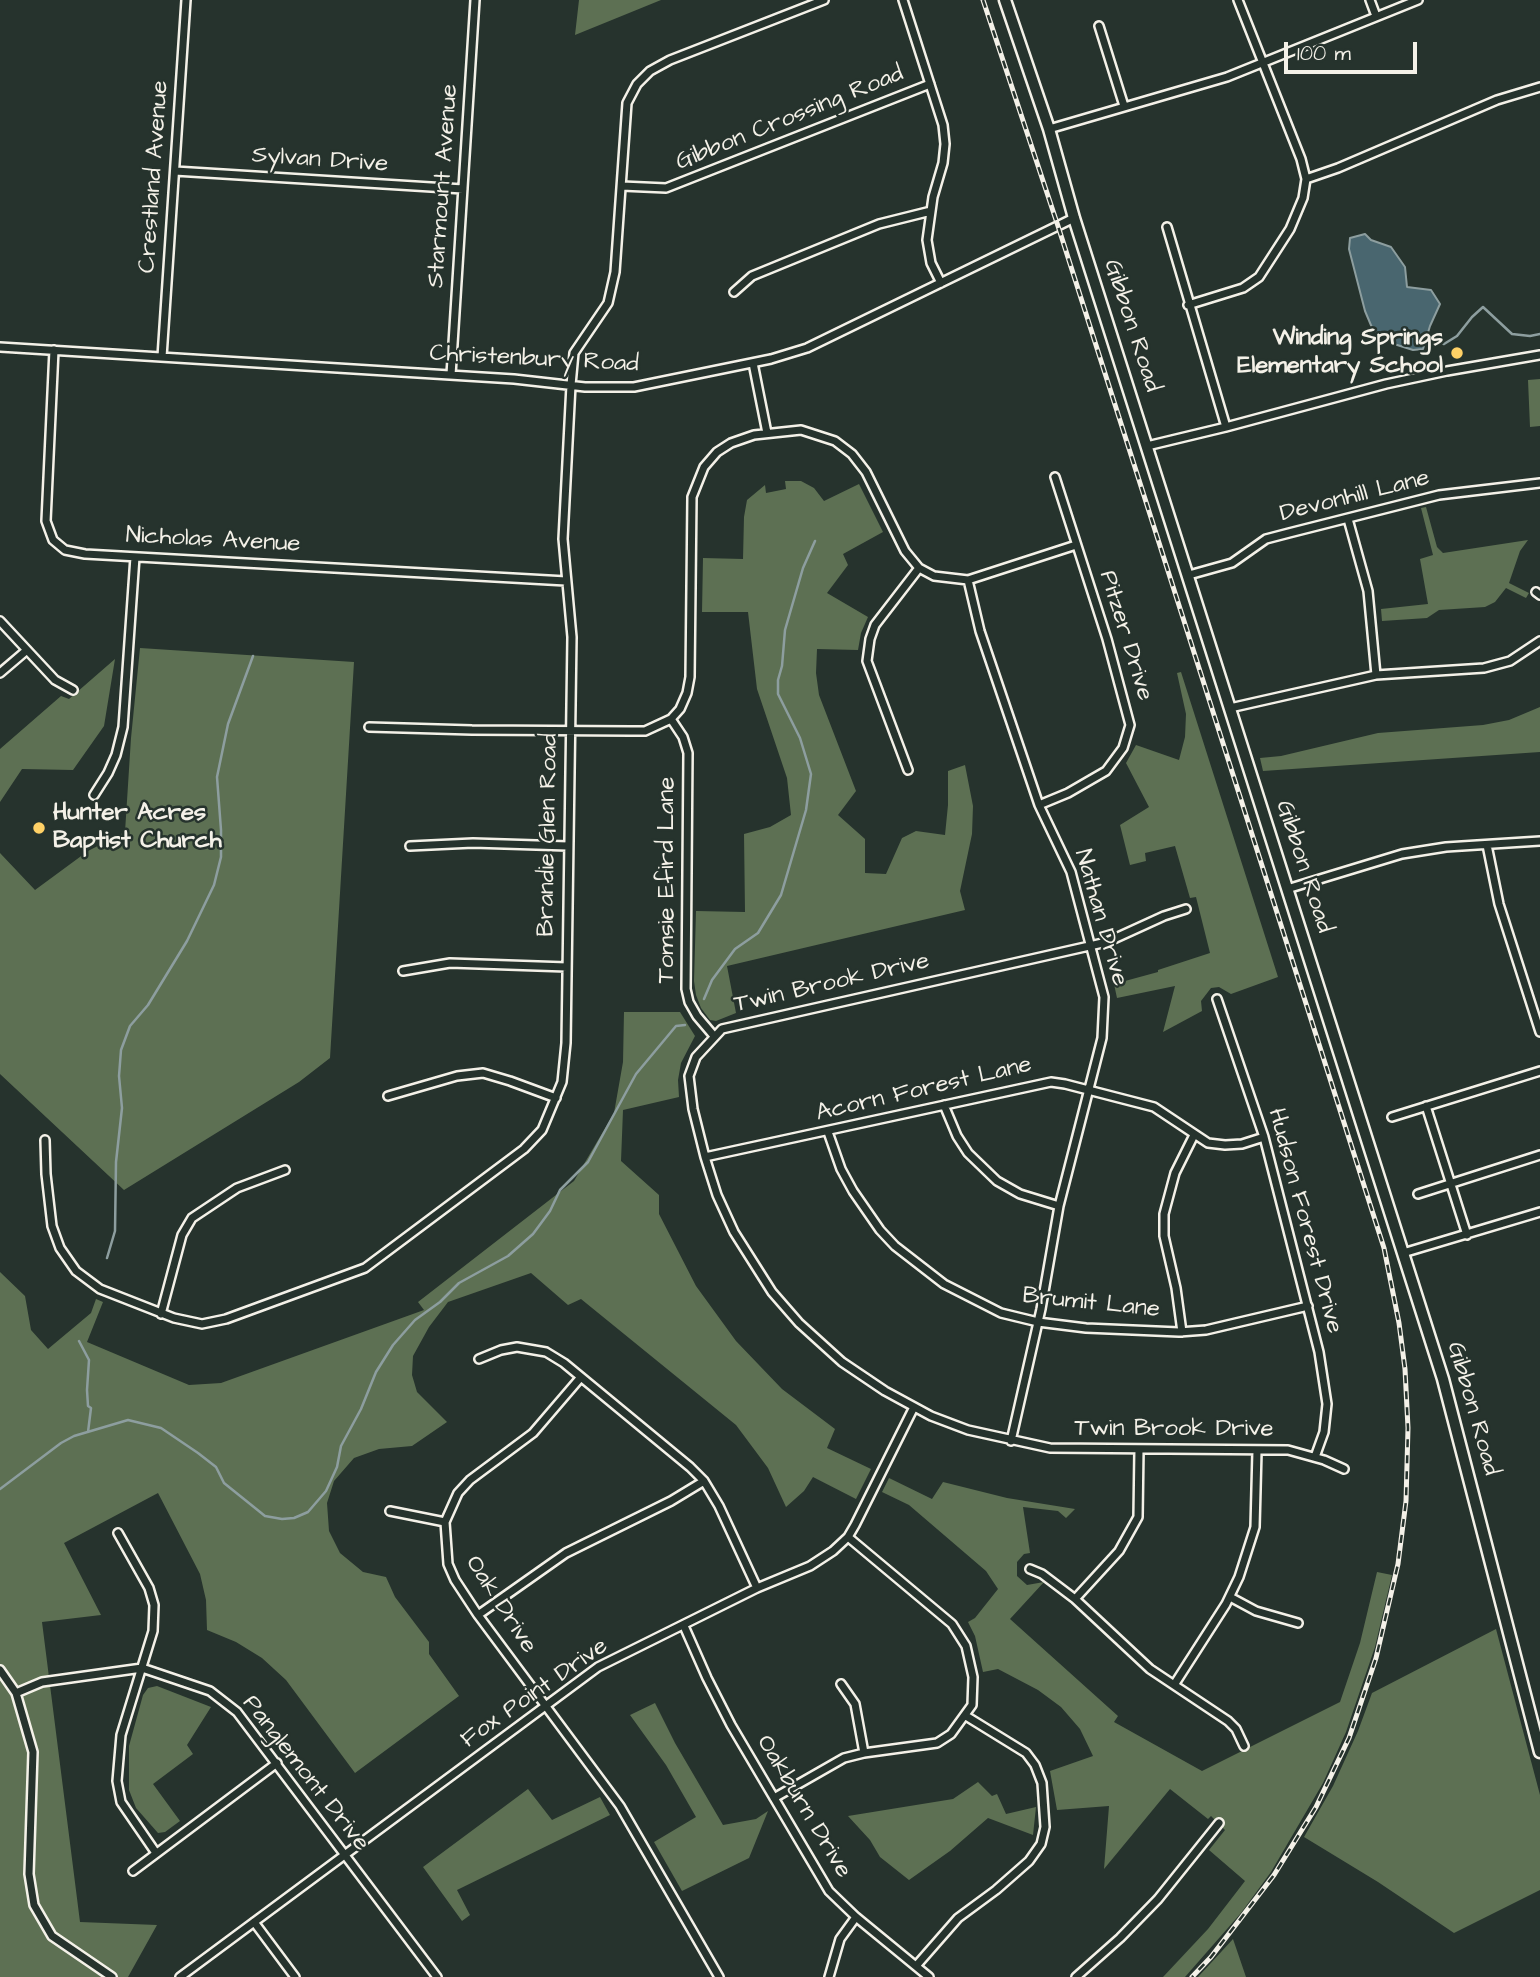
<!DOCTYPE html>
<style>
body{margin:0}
#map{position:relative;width:1540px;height:1977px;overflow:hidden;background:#26332d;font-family:"Architects Daughter",sans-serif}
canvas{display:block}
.scale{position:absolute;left:1284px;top:42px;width:133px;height:32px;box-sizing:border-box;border:4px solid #f4f1e8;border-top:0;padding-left:9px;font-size:21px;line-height:24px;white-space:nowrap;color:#f4f1e8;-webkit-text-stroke:5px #26332d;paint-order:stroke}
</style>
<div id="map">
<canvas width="1540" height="1977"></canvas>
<div class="scale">100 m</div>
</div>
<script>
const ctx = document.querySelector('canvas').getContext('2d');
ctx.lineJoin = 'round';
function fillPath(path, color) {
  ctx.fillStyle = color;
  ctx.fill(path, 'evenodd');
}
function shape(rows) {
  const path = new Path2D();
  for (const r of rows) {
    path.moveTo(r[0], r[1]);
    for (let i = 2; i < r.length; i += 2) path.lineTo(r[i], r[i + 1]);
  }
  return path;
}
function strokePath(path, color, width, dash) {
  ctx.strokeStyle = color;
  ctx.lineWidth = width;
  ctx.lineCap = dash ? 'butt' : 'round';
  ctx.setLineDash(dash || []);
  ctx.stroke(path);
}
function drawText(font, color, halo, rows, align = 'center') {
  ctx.font = font + ' "Architects Daughter",sans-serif';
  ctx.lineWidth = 5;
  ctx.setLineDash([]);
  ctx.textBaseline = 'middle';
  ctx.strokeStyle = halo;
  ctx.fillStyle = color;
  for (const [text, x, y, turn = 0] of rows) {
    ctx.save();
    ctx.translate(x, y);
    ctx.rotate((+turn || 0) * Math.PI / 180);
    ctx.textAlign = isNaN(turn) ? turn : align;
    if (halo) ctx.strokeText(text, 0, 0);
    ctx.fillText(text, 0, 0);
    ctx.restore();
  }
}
fillPath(shape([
 [579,0,661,0,575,35],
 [1540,379,1540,426,1530,427,1528,380],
 [785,481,801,481,814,488,824,501,859,484,883,532,843,554,848,565,827,593,868,617,861,633,858,650,817,649,816,673,819,695,856,791,838,815,865,839,865,873,886,874,902,838,916,831,945,835,948,805,948,771,965,765,973,806,972,834,960,891,965,910,727,966,736,1013,716,1021,710,1020,701,1008,696,995,694,981,696,911,745,912,744,834,770,827,791,815,787,778,757,689,748,612,702,612,703,558,743,559,744,517,747,500,765,485,766,493,786,489],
 [1426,507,1437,547,1443,553,1528,540,1520,551,1509,583,1529,593,1526,598,1506,588,1495,602,1485,607,1439,610,1427,618,1382,621,1381,609,1428,604,1420,559,1433,555,1421,508],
 [140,648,354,662,330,1058,299,1082,124,1190,0,1074,0,853,35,890,88,851,125,832,131,738],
 [115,659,104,726,73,770,22,769,0,802,0,749,61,696,69,699],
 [1181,672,1278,977,1231,994,1219,987,1211,988,1201,1001,1202,1011,1163,1032,1175,986,1117,998,1114,984,1158,972,1158,970,1210,953,1196,897,1190,898,1175,846,1145,853,1146,861,1130,865,1120,825,1149,807,1126,763,1136,745,1179,760,1185,737,1186,714,1177,673],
 [1540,707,1540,752,1263,771,1260,758,1281,756,1378,733,1483,725,1509,720],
 [624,1012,680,1012,695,1036,681,1063,678,1080,679,1097,623,1110,621,1161,659,1195,659,1214,696,1286,736,1341,782,1389,835,1429,827,1448,871,1469,856,1499,813,1477,804,1491,786,1507,768,1468,736,1425,581,1299,568,1305,531,1273,448,1302,429,1327,413,1356,412,1375,417,1392,447,1422,412,1446,379,1449,354,1458,334,1481,327,1503,329,1531,340,1553,363,1572,386,1577,395,1597,429,1642,429,1654,459,1696,355,1773,286,1680,262,1658,236,1642,207,1630,206,1600,200,1574,158,1493,64,1543,101,1615,42,1622,80,1922,157,1925,128,1977,0,1977,0,1272,25,1296,31,1330,48,1349,91,1313,96,1299,103,1302,87,1342,189,1385,221,1383,424,1310,418,1302,574,1181,614,1113,623,1062],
 [889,1478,932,1499,943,1482,1007,1498,1075,1509,1066,1518,1058,1511,1023,1507,1030,1553,1024,1554,1017,1562,1017,1576,1027,1585,1044,1582,1010,1619,1118,1716,1114,1722,1202,1771,1340,1702,1360,1643,1377,1572,1392,1575,1375,1647,1346,1732,1323,1783,1271,1872,1241,1913,1185,1977,1163,1977,1208,1929,1245,1881,1209,1850,1225,1830,1211,1816,1208,1819,1170,1789,1104,1869,1109,1806,1057,1810,1050,1771,1093,1756,1080,1729,1061,1707,1038,1690,998,1669,983,1672,975,1636,968,1622,975,1618,998,1589,986,1571,909,1505,882,1492],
 [1496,1629,1540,1795,1540,1890,1454,1933,1378,1882,1304,1837,1333,1786,1358,1731,1372,1693],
 [157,1686,211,1707,187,1745,193,1754,153,1784,180,1821,165,1832,158,1833,136,1808,129,1790,129,1746,143,1695,148,1688],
 [655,1703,675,1743,723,1825,756,1819,768,1811,749,1858,682,1891,654,1842,696,1817,666,1765,630,1715],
 [978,1782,992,1796,997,1794,1006,1814,1036,1807,1033,1835,988,1818,950,1851,909,1880,880,1857,870,1840,848,1816,953,1799],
 [528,1789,552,1820,600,1797,610,1815,457,1890,470,1915,462,1921,423,1867],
 [1233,1939,1246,1977,1198,1977]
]), '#5d7053');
const water = shape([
 [1365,234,1371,240,1391,247,1405,267,1407,287,1431,290,1440,304,1430,326,1423,349,1413,350,1394,344,1373,330,1365,311,1349,249,1350,238,1365,234]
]);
fillPath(water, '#49666f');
strokePath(water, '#8d9e9f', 2);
strokePath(shape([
 [1426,334,1430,339,1444,344,1457,336,1472,317,1483,307,1512,334,1530,336,1540,334],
 [704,999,712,980,735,949,758,933,781,895,806,810,811,774,800,738,778,694,778,680,782,666,785,630,803,568,815,541],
 [107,1258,115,1231,116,1162,122,1108,119,1076,121,1050,130,1026,148,1005,187,941,214,885,221,857,221,830,217,777,228,724,253,656],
 [79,1341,89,1360,87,1390,88,1406,91,1408,88,1432],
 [0,1489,61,1443,74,1436,128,1420,161,1428,198,1453,216,1467,224,1483,265,1516,282,1519,294,1518,308,1512,326,1491,337,1467,341,1446,361,1409,376,1372,393,1345,415,1320,440,1302,459,1283,508,1256,533,1234,550,1211,560,1190,588,1162,636,1074,676,1026,685,1025]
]), '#8d9e9f', 2.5);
const minor = shape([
 [903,0,943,125,945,144,943,163,933,197,927,240,931,263,941,283],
 [1370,0,1376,16],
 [1099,26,1124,106],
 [1049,129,1227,77,1418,0],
 [175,171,463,189],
 [1306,179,1338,168,1497,100,1540,87],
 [622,186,666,188,930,84],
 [1167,227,1226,427],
 [734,292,752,276,879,224,931,211],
 [1188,305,1243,288,1259,277,1290,229,1303,198,1306,179,1301,159,1238,0],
 [0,347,514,379,585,387,634,387,771,359,807,348,1074,218],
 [54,350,46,521,53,540,65,550,85,554,566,581],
 [162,357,186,0],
 [753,363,767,433],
 [451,375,475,0],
 [1147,446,1226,427,1386,384,1447,371,1540,355],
 [1348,519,1368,591,1376,675],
 [1189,575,1232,563,1266,539,1289,533,1439,495,1540,483],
 [968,580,980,631,1039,805,1071,872,1104,997,1102,1038,1059,1206,1041,1309,1011,1441],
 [1536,592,1540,595],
 [0,621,55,680,73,690],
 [0,673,27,650],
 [1230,708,1376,675,1484,668,1510,661,1540,641],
 [671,719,683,737,688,753,686,989,689,1002,697,1016,714,1036],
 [369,727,472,730,631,731,645,731,671,719,680,709,687,693,690,677,692,497,704,467,717,452,731,443,754,435,801,430,835,441,852,454,866,472,905,551,919,568,934,576,968,580,1076,545],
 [908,770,867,661,870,639,875,625,919,568],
 [94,795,108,773,116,755,123,727,135,557],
 [1039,805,1068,793,1106,771,1123,748,1130,725,1107,639,1055,477],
 [1487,845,1499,904,1540,1032],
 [410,846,473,843,568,846],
 [1287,889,1402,854,1446,847,1540,841],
 [1186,909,1164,916,1107,942,722,1029,696,1057,689,1076,693,1109,705,1157,717,1195,734,1232,772,1292,799,1323,842,1362,885,1391,931,1416,968,1430,1050,1448,1288,1450,1324,1460,1344,1469],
 [403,971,450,963,567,967],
 [1217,999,1264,1137,1319,1352,1327,1404,1324,1432,1315,1457],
 [388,1096,457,1076,483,1073,510,1081,556,1098],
 [944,1105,957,1136,968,1153,997,1181,1020,1194,1059,1206],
 [1426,1106,1467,1235],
 [1392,1117,1540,1071],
 [828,1132,841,1169,853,1191,880,1230,895,1246,944,1284,1001,1313,1038,1322,1086,1328,1179,1332,1206,1330,1308,1306],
 [45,1140,46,1174,52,1226,60,1248,76,1271,100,1289,174,1318,202,1324,226,1319,365,1268,524,1149,542,1130,562,1082,566,1043,572,637,563,539,571,385,574,353,608,303,615,272,627,103,637,84,650,71,670,60,824,0],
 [705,1157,1051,1082,1065,1084,1154,1107,1208,1143,1225,1145,1242,1144,1264,1137],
 [1418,1194,1540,1155],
 [1403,1253,1540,1212],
 [161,1314,182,1235,192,1218,237,1188,285,1170],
 [1182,1332,1176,1288,1164,1236,1164,1214,1175,1173,1194,1135],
 [479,1359,501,1350,517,1347,546,1352,564,1363,690,1467,704,1481,719,1506,757,1588],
 [581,1377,533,1433,470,1480,458,1493,445,1522,448,1564,455,1580,478,1615,620,1806,719,1977],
 [390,1511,445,1522],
 [118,1533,149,1588,154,1605,153,1631,121,1735,117,1781,121,1802,156,1853],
 [1030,1569,1042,1574,1075,1599,1150,1669,1228,1721,1236,1729,1244,1746],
 [1230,1597,1256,1611,1298,1623],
 [1075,1599,1119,1551,1138,1517,1139,1449],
 [478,1615,566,1553,671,1501,704,1481],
 [684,1626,707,1678,731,1725,829,1891,856,1917,929,1977],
 [0,1670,16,1693,33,1752,29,1874,34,1905,52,1936,112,1977],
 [841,1684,855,1704,864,1753],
 [1174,1685,1226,1604,1239,1577,1255,1527,1257,1451],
 [16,1693,42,1682,142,1668,210,1691,237,1712,437,1977],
 [774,1798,844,1758,864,1753,937,1743,951,1734,972,1705,973,1677,966,1646,952,1624,848,1537],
 [133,1871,277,1763],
 [254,1922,295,1977],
 [916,1966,958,1918,996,1890,1029,1861,1041,1844,1045,1827,1042,1783,1035,1765,1026,1753,966,1716],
 [180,1977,598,1667,757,1588,810,1566,833,1551,848,1537,855,1525,914,1407],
 [829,1977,840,1939,856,1917],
 [1076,1977,1120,1938,1158,1899,1219,1823]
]);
const secondary = shape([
 [1005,0,1049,129,1074,218,1443,1379,1540,1752]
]);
strokePath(minor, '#f4f1e8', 12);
strokePath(secondary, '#f4f1e8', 15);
strokePath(minor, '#26332d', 7);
strokePath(secondary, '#26332d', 10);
const rail = shape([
 [983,0,1058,226,1384,1248,1399,1323,1405,1369,1408,1428,1406,1501,1398,1564,1376,1658,1349,1738,1316,1807,1274,1875,1211,1957,1192,1977]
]);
strokePath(rail, '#f4f1e8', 5);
strokePath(rail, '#26332d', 2.5, [8]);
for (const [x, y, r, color] of [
 [1457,353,7,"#ffd166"],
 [39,828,7,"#ffd166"]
]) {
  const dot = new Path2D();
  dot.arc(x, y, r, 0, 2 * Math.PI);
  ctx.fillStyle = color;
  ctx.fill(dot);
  strokePath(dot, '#26332d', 2.5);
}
drawText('24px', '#f4f1e8', '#26332d', [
 ["Gibbon Crossing Road",790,119,-22],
 ["Sylvan Drive",320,161,4],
 ["Crestland Avenue",155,177,-86],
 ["Starmount Avenue",444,186,-86],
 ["Gibbon Road",1131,326,72],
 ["Christenbury Road",534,360,3],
 ["Devonhill Lane",1355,497,-14],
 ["Nicholas Avenue",213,541,3],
 ["Pitzer Drive",1125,636,73],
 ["Brandie Glen Road",549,835,-89],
 ["Gibbon Road",1303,867,72],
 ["Tomsie Efird Lane",668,880,-90],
 ["Nathan Drive",1100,918,74],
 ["Twin Brook Drive",832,984,-13],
 ["Acorn Forest Lane",924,1090,-13],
 ["Hudson Forest Drive",1304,1221,75],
 ["Brumit Lane",1091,1304,6],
 ["Gibbon Road",1472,1409,74],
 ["Twin Brook Drive",1174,1430],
 ["Oak Drive",500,1605,57],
 ["Fox Point Drive",535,1694,-35],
 ["Panglemont Drive",305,1774,52],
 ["Oakburn Drive",803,1807,59]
]);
drawText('bold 24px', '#f4f1e8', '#26332d', [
 ["Winding Springs",1443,339],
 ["Elementary School",1443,367],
 ["Hunter Acres",53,814,"left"],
 ["Baptist Church",53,842,"left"]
], 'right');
</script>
